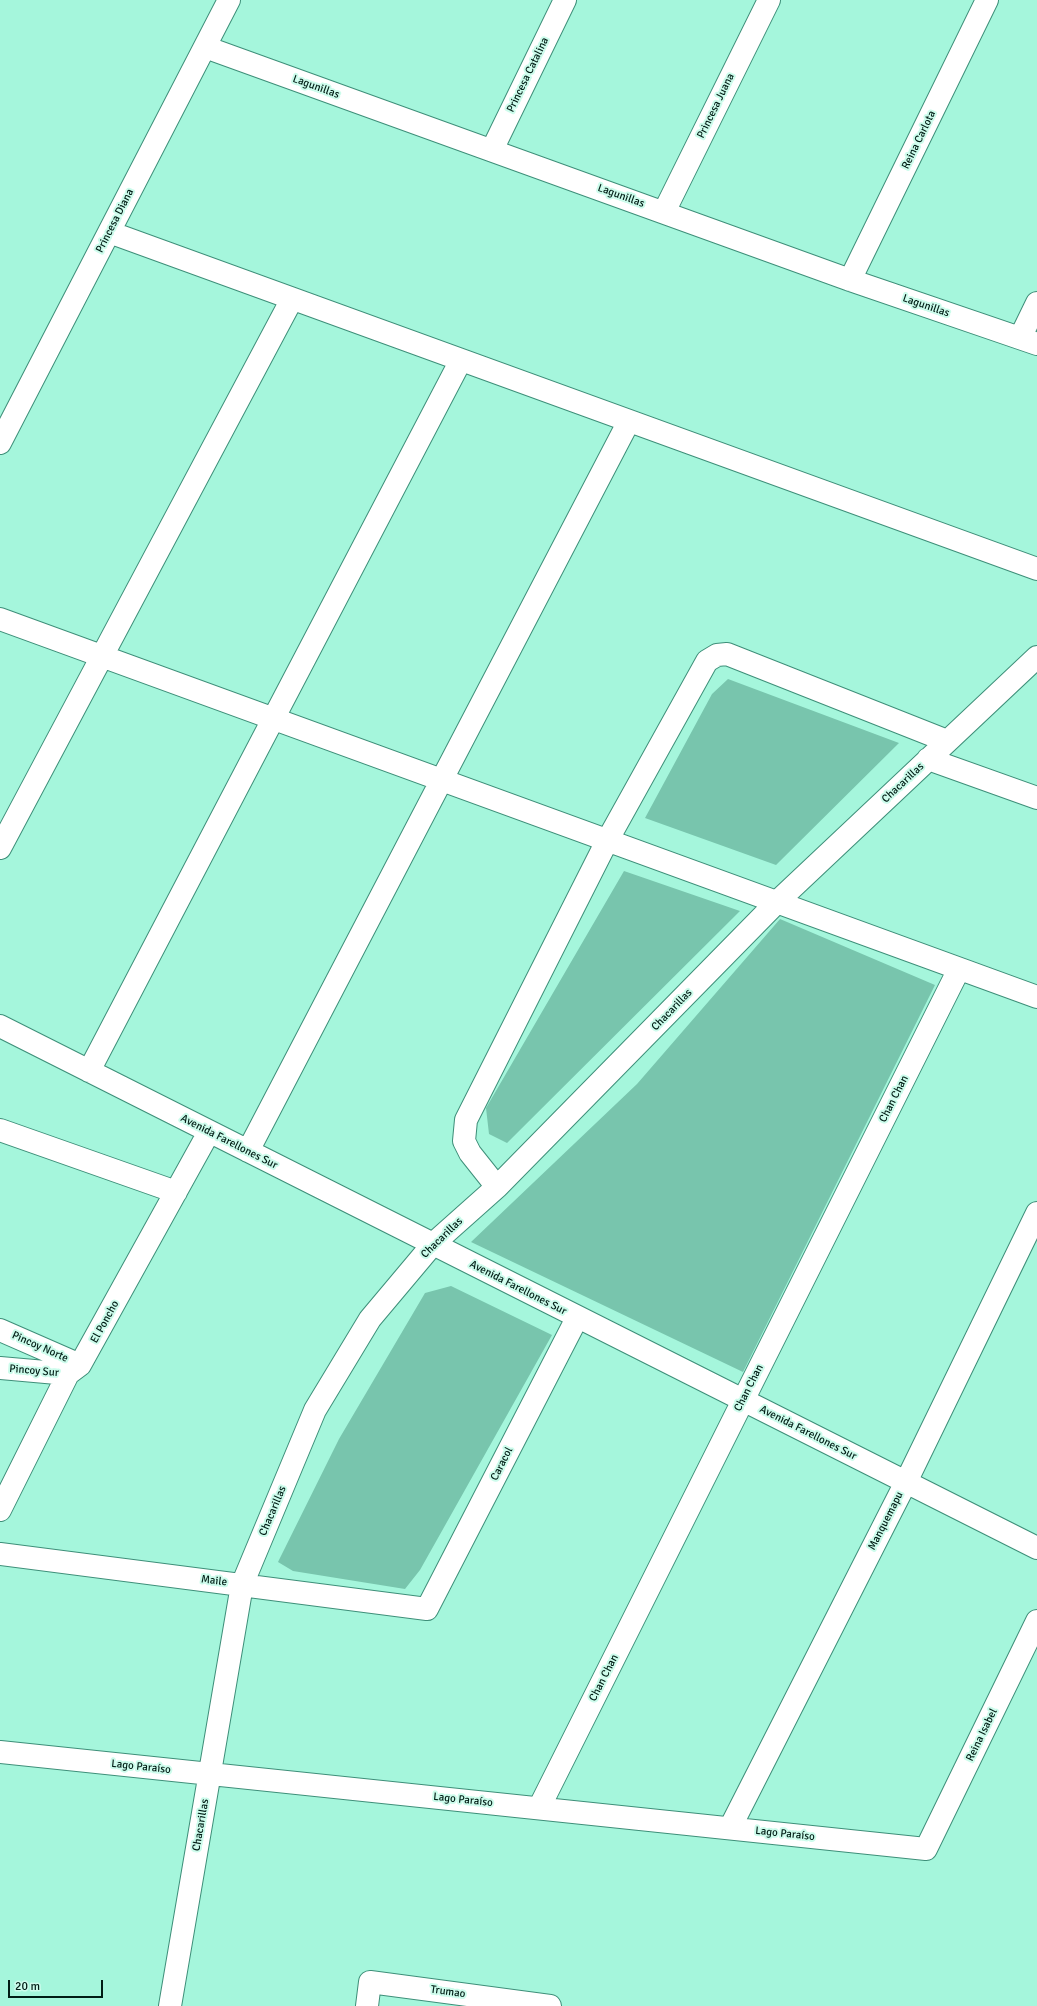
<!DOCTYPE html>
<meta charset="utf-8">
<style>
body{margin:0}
#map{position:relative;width:1037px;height:2006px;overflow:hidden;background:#a5f6dc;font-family:Signika,sans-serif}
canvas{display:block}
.scale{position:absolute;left:8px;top:1980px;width:95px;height:18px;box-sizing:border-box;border:2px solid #001d15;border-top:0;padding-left:5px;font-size:12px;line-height:14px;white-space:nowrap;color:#001d15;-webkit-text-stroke:3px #cdfcec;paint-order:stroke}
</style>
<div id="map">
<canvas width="1037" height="2006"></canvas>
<div class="scale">20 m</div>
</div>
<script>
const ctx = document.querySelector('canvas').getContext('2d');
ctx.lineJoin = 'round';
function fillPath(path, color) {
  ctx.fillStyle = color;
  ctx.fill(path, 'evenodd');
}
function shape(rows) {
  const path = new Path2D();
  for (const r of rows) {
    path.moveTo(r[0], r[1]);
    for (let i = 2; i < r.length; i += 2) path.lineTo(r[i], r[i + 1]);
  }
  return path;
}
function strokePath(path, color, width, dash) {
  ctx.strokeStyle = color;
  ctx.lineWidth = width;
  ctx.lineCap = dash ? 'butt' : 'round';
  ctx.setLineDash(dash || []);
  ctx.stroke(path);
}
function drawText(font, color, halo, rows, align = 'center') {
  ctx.font = font + ' Signika,sans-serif';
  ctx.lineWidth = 4;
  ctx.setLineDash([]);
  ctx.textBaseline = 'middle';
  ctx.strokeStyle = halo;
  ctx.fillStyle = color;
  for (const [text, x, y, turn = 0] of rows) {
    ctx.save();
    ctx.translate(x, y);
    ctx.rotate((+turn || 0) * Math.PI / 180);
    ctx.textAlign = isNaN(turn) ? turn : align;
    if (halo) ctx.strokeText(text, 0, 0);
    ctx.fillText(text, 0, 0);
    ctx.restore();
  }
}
fillPath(shape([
 [728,679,899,743,776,865,645,818,712,694],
 [624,871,740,911,507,1143,489,1134,486,1108],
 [780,919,935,985,743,1372,471,1242,637,1084],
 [451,1286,552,1335,420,1570,405,1589,293,1571,278,1562,339,1439,425,1293]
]), '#78c5ad');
const minor = shape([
 [205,47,850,280,1037,344],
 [492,150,565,0],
 [664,212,769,0],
 [109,232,1037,569],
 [850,280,987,0],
 [1020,338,1037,303],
 [0,443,229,0],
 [0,619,1037,997],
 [928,759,1037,798],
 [0,848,292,299],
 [0,1026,1037,1548],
 [89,1071,461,360],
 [0,1130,176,1192],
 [248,1151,629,421],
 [497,1187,470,1153,464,1141,466,1120,607,841,707,661,717,655,727,654,947,741],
 [0,1330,80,1365],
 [0,1368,68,1374],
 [0,1510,68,1374,80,1365,209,1132],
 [0,1554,427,1609,577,1318],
 [0,1752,926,1849,1037,1621],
 [539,1808,959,969],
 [730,1828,906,1482,1037,1213],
 [170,2006,242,1585,315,1410,370,1319,433,1244,497,1187,777,902,1037,657],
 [367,2006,370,1982,550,2006]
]);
strokePath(minor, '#3e8f79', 24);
strokePath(minor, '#fff', 22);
drawText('11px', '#001d15', '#cdfcec', [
 ["Princesa Catalina",528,75,-64],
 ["Lagunillas",316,87,20],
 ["Princesa Juana",716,106,-64],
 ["Reina Carlota",919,140,-64],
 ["Lagunillas",621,196,20],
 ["Princesa Diana",115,221,-63],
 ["Lagunillas",926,306,19],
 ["Chacarillas",903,783,-43],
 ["Chacarillas",672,1010,-46],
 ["Chan Chan",894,1099,-63],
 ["Avenida Farellones Sur",229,1142,27],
 ["Chacarillas",442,1238,-44],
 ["Avenida Farellones Sur",518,1288,27],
 ["El Poncho",105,1322,-61],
 ["Pincoy Norte",40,1347,24],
 ["Pincoy Sur",34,1371,5],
 ["Chan Chan",749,1388,-63],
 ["Avenida Farellones Sur",808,1433,27],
 ["Caracol",502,1464,-63],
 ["Chacarillas",273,1511,-67],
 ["Manquemapu",886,1521,-63],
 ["Maile",214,1581,7],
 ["Chan Chan",604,1678,-63],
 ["Reina Isabel",982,1735,-64],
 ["Lago Paraíso",141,1767,6],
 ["Lago Paraíso",463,1800,6],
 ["Chacarillas",201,1825,-80],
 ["Lago Paraíso",785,1834,6],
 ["Trumao",448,1992,8]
]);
</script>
